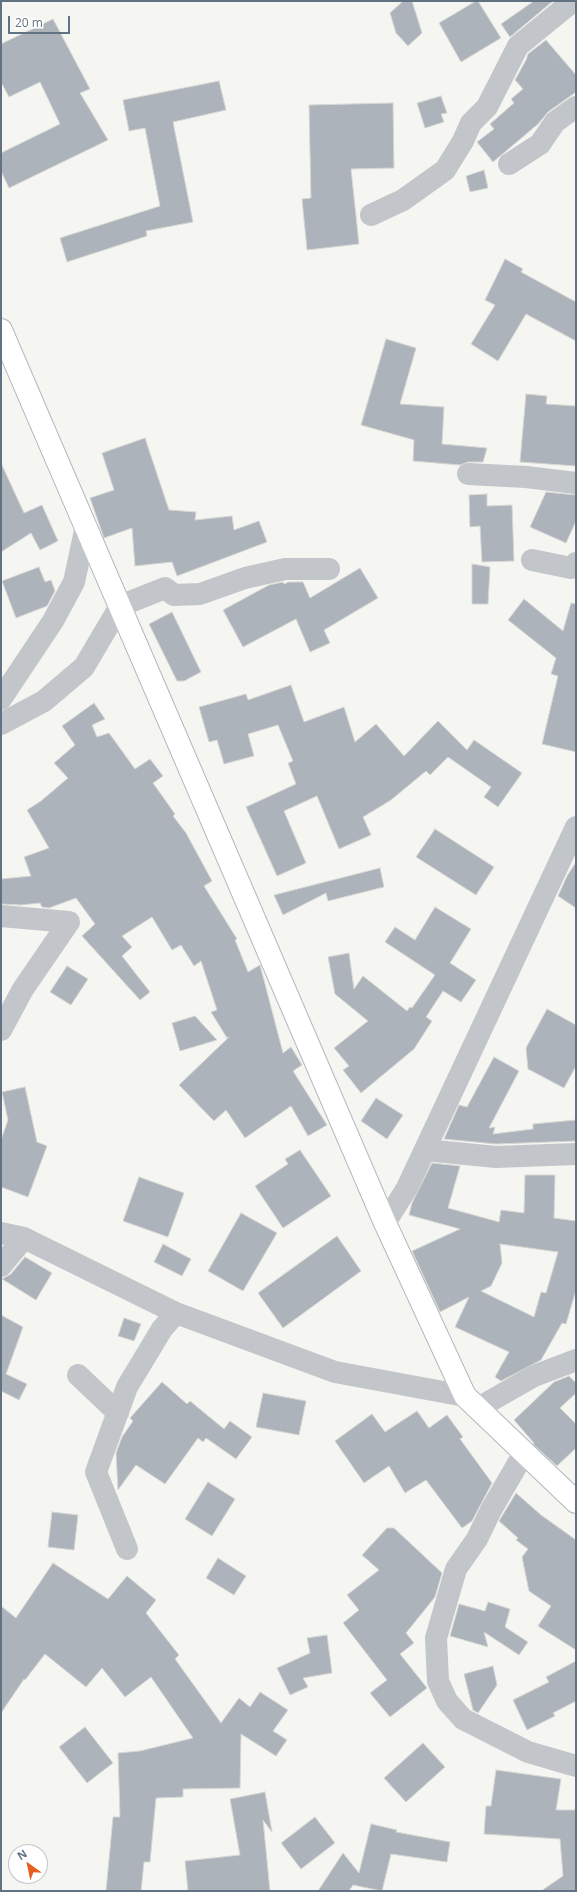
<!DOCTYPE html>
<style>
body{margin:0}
#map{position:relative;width:577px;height:1892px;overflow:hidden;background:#f5f5f1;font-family:"Open Sans",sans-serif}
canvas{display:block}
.frame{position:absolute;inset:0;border:2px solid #637283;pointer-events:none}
.north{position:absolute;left:8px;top:1844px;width:40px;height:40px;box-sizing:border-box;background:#fff;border:1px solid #c1c7cd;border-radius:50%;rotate:327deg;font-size:11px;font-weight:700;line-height:16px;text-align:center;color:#637283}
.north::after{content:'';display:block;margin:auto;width:14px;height:18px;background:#e75f1f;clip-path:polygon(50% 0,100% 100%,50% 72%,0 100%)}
.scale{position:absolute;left:8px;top:16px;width:62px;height:18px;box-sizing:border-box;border:2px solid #637283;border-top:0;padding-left:5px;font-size:12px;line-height:14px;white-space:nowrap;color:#637283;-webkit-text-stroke:3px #fff;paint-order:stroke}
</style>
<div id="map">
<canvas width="577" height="1892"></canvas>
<div class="frame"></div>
<div class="north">N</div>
<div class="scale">20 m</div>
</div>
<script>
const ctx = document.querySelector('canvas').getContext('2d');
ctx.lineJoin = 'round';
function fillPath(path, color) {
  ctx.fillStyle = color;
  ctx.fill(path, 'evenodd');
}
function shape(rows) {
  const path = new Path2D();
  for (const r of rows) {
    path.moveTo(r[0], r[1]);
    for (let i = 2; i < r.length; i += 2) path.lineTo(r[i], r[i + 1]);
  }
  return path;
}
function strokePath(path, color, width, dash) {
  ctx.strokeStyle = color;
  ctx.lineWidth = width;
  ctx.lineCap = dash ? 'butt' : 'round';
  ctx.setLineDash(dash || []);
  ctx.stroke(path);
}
const building = shape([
 [403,1,412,1,422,33,408,46,396,33,390,13,403,1],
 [476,1,478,1,501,38,461,62,439,23,476,1],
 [534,1,553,1,510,37,501,24,534,1],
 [53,19,90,89,80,93,108,140,9,188,1,171,1,153,60,124,40,82,9,97,1,82,1,44,53,19],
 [546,40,576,75,576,92,548,112,538,124,493,162,477,142,494,129,490,124,514,103,511,99,523,89,515,80,526,60,528,54,546,40],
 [219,81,226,110,173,122,193,222,146,231,147,236,67,262,60,238,160,206,145,128,129,131,123,100,219,81],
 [441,96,447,113,441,114,444,122,425,128,417,103,441,96],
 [393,103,394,168,351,169,359,244,307,250,302,199,311,198,309,105,393,103],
 [484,170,488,188,470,192,466,176,484,170],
 [505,259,523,269,521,272,576,302,576,341,526,314,498,361,471,344,495,305,485,300,505,259],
 [386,339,416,348,400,404,444,407,442,444,487,448,483,462,468,462,460,465,413,461,414,440,361,425,386,339],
 [526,394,547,396,546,404,576,406,576,466,520,462,526,394],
 [145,438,169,510,196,512,195,520,232,516,234,530,259,521,267,542,177,576,172,562,135,566,132,528,104,538,90,498,114,490,102,453,145,438],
 [1,463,24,513,42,505,58,541,40,550,31,533,1,552,1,463],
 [546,492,576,495,576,521,566,543,530,527,546,492],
 [487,494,487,506,512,505,514,561,482,562,480,526,470,527,469,495,487,494],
 [472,564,490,567,488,604,472,604,472,564],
 [39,567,45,582,51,580,55,591,47,606,16,618,2,581,39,567],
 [360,568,378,598,324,630,330,643,310,652,296,619,243,647,223,610,269,585,283,582,284,584,289,582,303,582,310,598,360,568],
 [524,599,563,631,571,603,576,604,576,752,542,744,558,676,551,674,556,658,508,620,524,599],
 [172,612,201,672,184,681,177,681,149,624,172,612],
 [291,685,304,722,344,707,355,742,376,724,404,756,438,721,467,750,474,740,522,773,498,807,484,797,491,787,448,757,430,775,426,771,391,800,363,817,371,835,339,849,317,796,284,811,306,863,277,876,246,807,296,784,288,763,293,761,278,725,248,734,254,756,224,764,217,740,209,742,199,707,246,694,248,700,291,685],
 [94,703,105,719,92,725,97,737,109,733,135,769,150,759,163,776,153,783,175,814,173,816,186,833,212,881,204,886,237,939,235,940,248,972,260,965,283,1053,291,1047,302,1065,293,1071,327,1125,308,1136,291,1106,245,1138,226,1110,214,1121,179,1085,229,1037,227,1038,211,1012,217,1010,201,961,194,966,181,945,172,950,152,917,122,936,132,947,122,956,150,992,140,1000,82,936,95,924,76,898,49,908,42,907,40,903,21,905,1,904,1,879,31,876,24,857,49,848,27,810,41,801,68,778,54,763,75,745,62,726,94,703],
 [435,829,494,867,476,895,416,857,435,829],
 [576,862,576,908,558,896,567,876,576,862],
 [380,868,384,887,328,901,326,893,283,915,274,895,380,868],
 [435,907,471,929,450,963,476,980,461,1002,443,991,426,1017,432,1021,414,1049,361,1093,343,1070,349,1066,334,1048,368,1021,335,994,328,957,349,953,354,989,363,976,407,1011,410,1007,412,1008,435,975,385,942,395,927,415,940,435,907],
 [67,966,88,979,71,1005,50,992,67,966],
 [547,1009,576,1025,576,1066,564,1088,528,1069,526,1048,547,1009],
 [195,1016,217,1040,180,1051,172,1023,195,1016],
 [494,1057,519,1071,489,1128,495,1127,493,1134,533,1129,533,1124,576,1120,576,1141,496,1144,444,1139,459,1105,467,1107,494,1057],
 [25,1087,37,1142,47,1146,28,1197,1,1187,1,1140,8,1120,2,1092,25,1087],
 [376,1098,403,1115,387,1139,361,1121,376,1098],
 [300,1150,331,1196,283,1228,255,1186,288,1164,285,1159,300,1150],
 [432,1163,460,1166,448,1208,499,1222,501,1210,524,1213,525,1175,555,1175,554,1218,576,1221,576,1290,566,1324,562,1323,541,1360,501,1381,495,1377,509,1352,455,1327,469,1297,440,1312,412,1251,460,1229,409,1215,412,1203,432,1163],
 [500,1244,558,1252,546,1293,541,1292,534,1317,481,1291,491,1286,502,1263,500,1244],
 [139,1177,184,1193,168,1237,123,1221,139,1177],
 [241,1213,277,1233,243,1291,208,1271,241,1213],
 [337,1236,361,1271,283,1328,258,1293,337,1236],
 [163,1244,191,1259,182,1276,154,1262,163,1244],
 [25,1257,52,1273,36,1300,2,1279,11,1274,25,1257],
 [1,1315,23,1327,6,1374,27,1384,19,1400,1,1391,1,1315],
 [124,1318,141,1324,134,1341,118,1336,124,1318],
 [569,1376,576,1383,576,1393,560,1408,576,1424,576,1448,557,1466,533,1444,534,1443,514,1420,554,1382,569,1376],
 [162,1382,187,1404,190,1401,224,1429,230,1421,252,1437,236,1459,206,1438,203,1442,198,1438,165,1484,136,1465,118,1490,116,1453,122,1437,133,1421,130,1418,162,1382],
 [263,1393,306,1401,299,1435,256,1427,263,1393],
 [417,1411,429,1428,447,1415,463,1437,460,1439,492,1483,472,1521,462,1528,426,1480,405,1493,389,1466,364,1483,335,1441,372,1414,385,1432,417,1411],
 [208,1482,235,1499,212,1536,185,1519,208,1482],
 [516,1493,541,1515,576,1540,576,1650,538,1626,551,1606,529,1591,522,1557,528,1549,516,1540,518,1538,499,1521,516,1493],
 [52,1512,78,1515,74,1550,48,1547,52,1512],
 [387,1528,394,1528,442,1573,435,1597,406,1633,414,1643,400,1654,427,1688,390,1717,370,1693,387,1680,343,1623,359,1610,347,1595,379,1570,362,1555,387,1528],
 [218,1558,246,1576,234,1595,206,1578,218,1558],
 [53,1563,108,1599,127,1576,156,1600,146,1613,179,1655,175,1659,221,1723,239,1698,250,1707,260,1692,288,1710,273,1731,287,1740,276,1756,241,1734,240,1788,183,1789,183,1797,156,1798,150,1862,144,1862,141,1891,106,1891,113,1817,120,1817,118,1753,140,1751,193,1738,151,1677,125,1697,102,1668,86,1687,45,1654,25,1680,24,1679,1,1713,1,1606,16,1618,53,1563],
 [488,1602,510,1609,505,1627,528,1642,519,1655,484,1632,488,1647,450,1636,459,1604,485,1611,488,1602],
 [327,1635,332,1673,303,1678,308,1687,290,1695,277,1668,310,1653,307,1638,327,1635],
 [576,1661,576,1701,553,1713,555,1716,527,1730,513,1700,549,1682,546,1677,576,1661],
 [493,1666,497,1685,478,1713,473,1710,464,1674,493,1666],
 [85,1727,113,1763,87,1783,59,1747,85,1727],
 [423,1743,445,1767,406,1802,384,1778,423,1743],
 [496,1770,561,1779,556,1810,576,1810,576,1891,541,1891,563,1876,560,1839,484,1834,486,1806,491,1806,496,1770],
 [265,1792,272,1832,263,1820,270,1891,188,1891,185,1861,240,1855,230,1799,265,1792],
 [315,1817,335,1843,301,1869,281,1843,315,1817],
 [371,1824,397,1830,396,1832,450,1842,447,1862,391,1854,382,1891,353,1885,349,1891,318,1891,343,1853,359,1873,371,1824]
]);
fillPath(building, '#adb3ba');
strokePath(building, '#d6d6d4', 1);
const secondary = shape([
 [1,330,385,1223,465,1396,576,1502]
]);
strokePath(secondary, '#b4b9be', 24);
strokePath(shape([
 [509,164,540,144,555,122,576,107],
 [371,215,403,200,445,170,463,141,471,123,487,107,518,46,573,1],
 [468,474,526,477,576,483],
 [532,560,571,568,576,563],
 [1,699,53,621,74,582,86,526],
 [1,724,44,701,84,667,120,606,165,588,174,595,200,594,245,578,285,569,329,569],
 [1,916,69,922,23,989,1,1030],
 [425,1150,496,1157,576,1154],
 [385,1223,407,1188,576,827],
 [1,1233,24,1238,176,1313,335,1372,465,1396],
 [1,1266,24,1238],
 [78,1375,118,1413],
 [478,1408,534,1376,576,1360],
 [524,1453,491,1510,477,1539,456,1569,436,1638,438,1681,447,1701,463,1719,528,1752,576,1766],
 [127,1549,96,1472,127,1387,162,1329,176,1313]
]), '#c2c5c9', 22);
strokePath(secondary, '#fff', 22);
</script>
